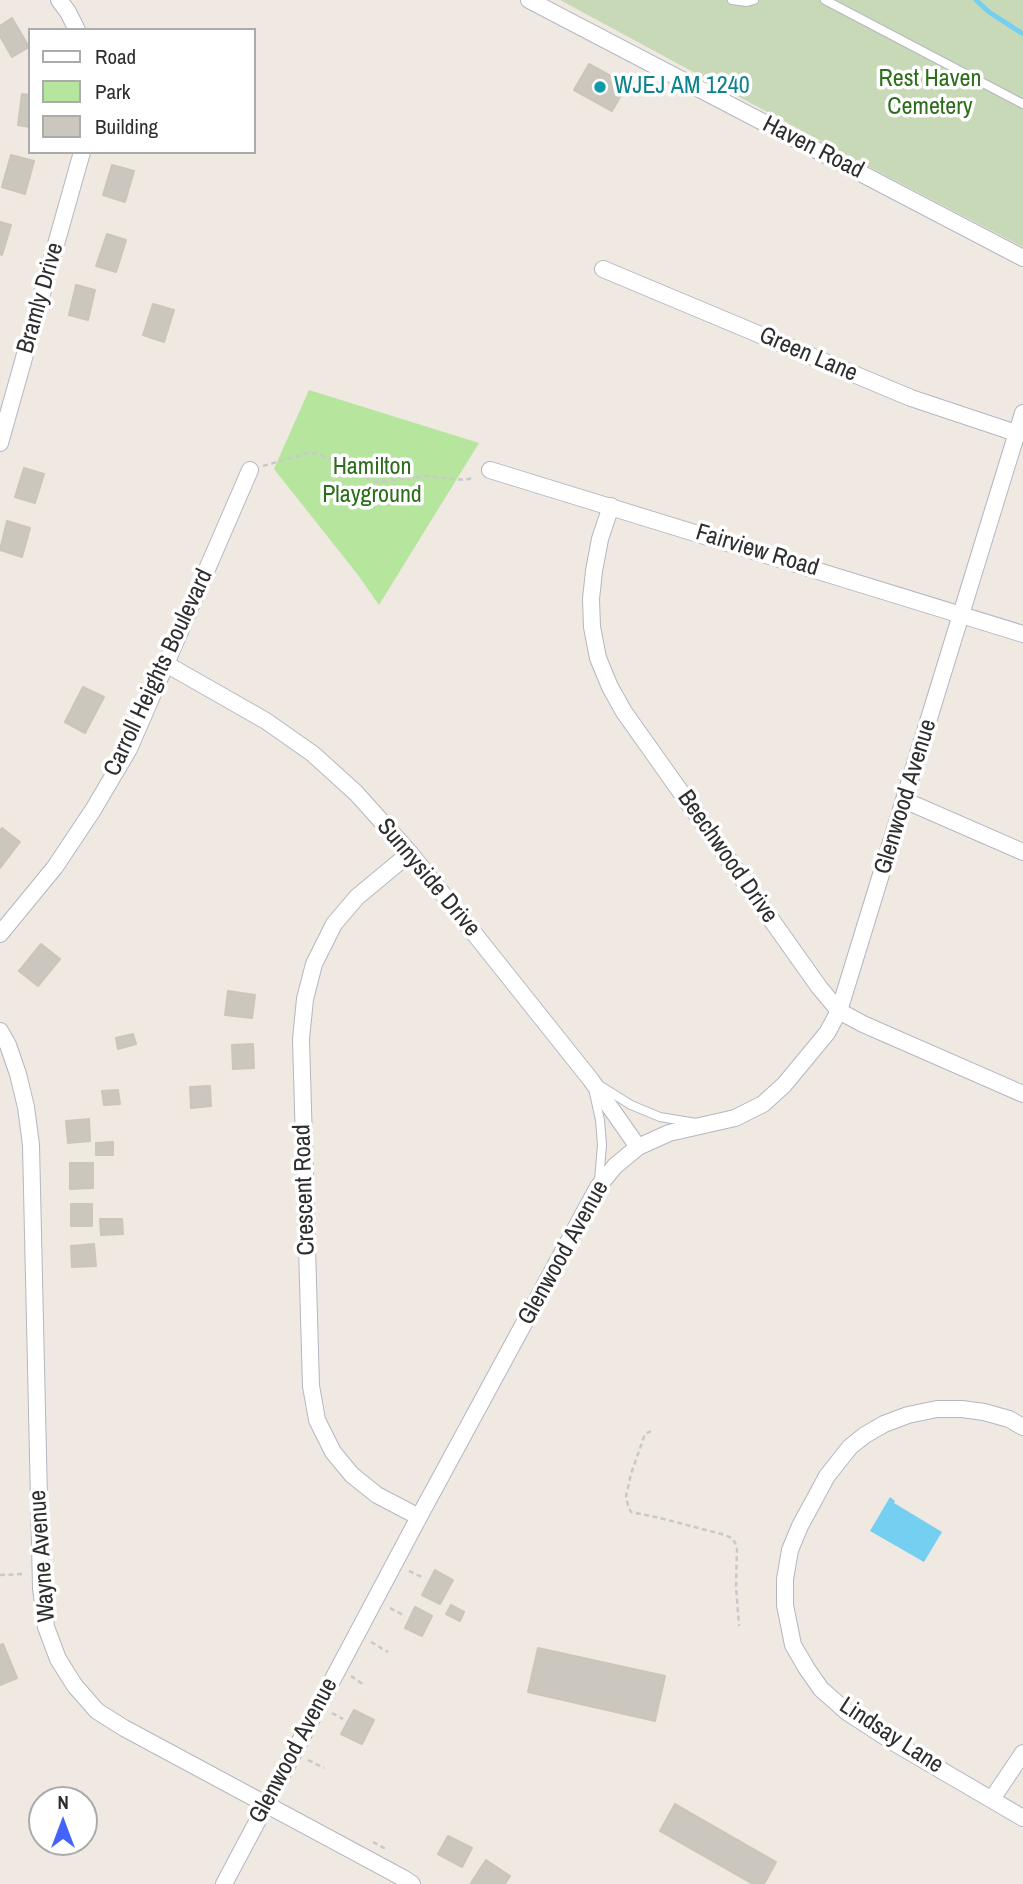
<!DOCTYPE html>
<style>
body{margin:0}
#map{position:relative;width:1023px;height:1884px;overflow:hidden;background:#efe9e1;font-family:"Archivo Narrow",sans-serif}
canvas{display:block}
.legend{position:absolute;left:28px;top:28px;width:228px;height:126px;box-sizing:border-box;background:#fff;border:2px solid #ababab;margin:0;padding:9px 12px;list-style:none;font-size:21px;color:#2e2e2e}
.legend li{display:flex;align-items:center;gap:14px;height:35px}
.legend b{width:35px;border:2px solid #ababab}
.north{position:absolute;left:28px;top:1786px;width:70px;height:70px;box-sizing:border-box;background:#fff;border:2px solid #ababab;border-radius:50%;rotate:0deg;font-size:19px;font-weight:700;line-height:28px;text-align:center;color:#2e2e2e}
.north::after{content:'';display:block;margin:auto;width:24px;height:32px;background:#4264fb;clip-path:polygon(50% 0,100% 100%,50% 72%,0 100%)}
</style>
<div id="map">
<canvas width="1023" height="1884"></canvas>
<ul class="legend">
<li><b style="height:9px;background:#fff"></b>Road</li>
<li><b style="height:19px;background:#b6e59e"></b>Park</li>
<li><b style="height:19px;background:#cbc7bf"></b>Building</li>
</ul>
<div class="north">N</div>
</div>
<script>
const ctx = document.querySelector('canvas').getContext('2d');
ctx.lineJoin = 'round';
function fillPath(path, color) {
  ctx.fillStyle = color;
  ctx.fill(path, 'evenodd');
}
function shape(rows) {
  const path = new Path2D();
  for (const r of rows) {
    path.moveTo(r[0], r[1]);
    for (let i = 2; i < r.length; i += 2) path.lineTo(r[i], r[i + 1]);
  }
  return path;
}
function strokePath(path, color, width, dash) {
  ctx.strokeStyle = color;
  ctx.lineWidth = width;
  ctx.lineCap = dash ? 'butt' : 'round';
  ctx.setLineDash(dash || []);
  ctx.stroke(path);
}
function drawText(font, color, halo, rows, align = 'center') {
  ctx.font = font + ' "Archivo Narrow",sans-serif';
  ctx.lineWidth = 7;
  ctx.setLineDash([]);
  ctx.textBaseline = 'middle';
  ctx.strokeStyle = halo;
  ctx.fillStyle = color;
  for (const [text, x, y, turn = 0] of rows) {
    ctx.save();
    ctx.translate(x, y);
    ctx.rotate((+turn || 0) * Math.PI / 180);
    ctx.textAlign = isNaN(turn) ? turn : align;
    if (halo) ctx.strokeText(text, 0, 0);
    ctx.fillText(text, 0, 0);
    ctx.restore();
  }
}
fillPath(shape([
 [309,390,479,443,379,605,358,575,274,469]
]), '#b6e59e');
fillPath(shape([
 [560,0,1023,0,1023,247,869,167]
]), '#c8d9b8');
fillPath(shape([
 [890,1497,895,1501,894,1503,942,1532,924,1562,870,1531]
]), '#75cff0');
strokePath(shape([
 [976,0,989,12,1023,34]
]), '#75cff0', 5);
const building = shape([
 [12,18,29,47,12,57,0,36,0,26,12,18],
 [589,64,627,85,612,111,574,90,589,64],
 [22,94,30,95,30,127,18,125,22,94],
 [11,155,34,161,25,194,2,187,11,155],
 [112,165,134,171,125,202,103,195,112,165],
 [0,222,11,225,2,255,0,254,0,222],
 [107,234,126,240,116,272,96,266,107,234],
 [76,285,95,290,88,320,69,315,76,285],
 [153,304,174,310,164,342,143,335,153,304],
 [24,468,44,474,35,503,15,497,24,468],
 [7,521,30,528,22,557,0,550,7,521],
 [83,687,104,697,85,733,65,722,83,687],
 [2,828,20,842,0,868,0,831,2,828],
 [41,944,60,959,38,986,19,971,41,944],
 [228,991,255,995,252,1018,225,1015,228,991],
 [133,1034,136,1044,118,1049,116,1038,133,1034],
 [253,1044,254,1068,233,1069,232,1045,253,1044],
 [210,1086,211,1106,191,1108,190,1087,210,1086],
 [118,1090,120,1104,104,1105,102,1091,118,1090],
 [89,1119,90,1141,68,1143,66,1121,89,1119],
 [113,1142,113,1155,96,1155,96,1143,113,1142],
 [70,1163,93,1163,93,1188,70,1189,70,1163],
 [71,1204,92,1204,92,1226,71,1226,71,1204],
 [100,1219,122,1219,123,1234,101,1235,100,1219],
 [94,1244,96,1266,72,1267,71,1246,94,1244],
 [435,1570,453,1580,440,1604,422,1595,435,1570],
 [451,1605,464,1612,460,1621,446,1614,451,1605],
 [415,1607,432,1616,422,1636,405,1628,415,1607],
 [3,1644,17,1678,0,1685,0,1645,3,1644],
 [538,1648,665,1676,655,1721,528,1692,538,1648],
 [354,1710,374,1720,362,1744,341,1734,354,1710],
 [675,1804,776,1862,764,1884,753,1884,660,1831,675,1804],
 [448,1836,472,1848,462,1867,438,1854,448,1836],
 [486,1860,510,1876,505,1884,474,1884,471,1883,486,1860]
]);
fillPath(building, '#cbc7bf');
strokePath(building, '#cbc5ba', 2);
const lane = shape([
 [732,0,747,2,754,0],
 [825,0,1023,104],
 [599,1085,631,1105,660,1117,696,1123],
 [594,1093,600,1120,602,1145,599,1180]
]);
const street = shape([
 [59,0,68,12,77,30],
 [529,0,1023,258],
 [603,269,911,398,1016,433],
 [0,443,82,152],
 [490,470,1023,634],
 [611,506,600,539,594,571,591,599,592,627,598,658,610,687,624,712,819,987,839,1011,863,1024,1023,1094],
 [166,664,266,721,313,754,356,793,410,853,591,1080,638,1147],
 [904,800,1023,852],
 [410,853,357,897,334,924,314,964,305,999,301,1039,311,1386,317,1420,333,1452,352,1475,377,1495,419,1517],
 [0,934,55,867,93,810,129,749,250,470],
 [0,1031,8,1045,18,1074,26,1107,31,1145,41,1588,46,1627,58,1659,75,1686,97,1711,124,1728,403,1878,412,1884],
 [1023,1427,1009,1419,984,1412,962,1409,937,1409,908,1415,884,1424,865,1435,850,1447,827,1476,800,1526,790,1550,785,1579,785,1605,793,1645,807,1669,821,1689,847,1712,893,1742,1023,1818],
 [992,1799,1023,1753],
 [224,1884,419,1517,598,1187,615,1166,638,1147,669,1133,735,1118,763,1104,784,1085,827,1033,839,1011,1023,413]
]);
strokePath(lane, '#b4b7c1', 10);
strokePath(street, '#b4b7c1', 18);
strokePath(shape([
 [263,466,308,453,319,454,375,482,426,476,466,480,474,477],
 [651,1431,645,1434,631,1474,626,1496,628,1506,631,1512,660,1518,725,1535,733,1539,737,1547,736,1586,739,1626],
 [409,1571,424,1578],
 [0,1575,24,1574],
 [390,1608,405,1616],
 [371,1642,388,1652],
 [351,1676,364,1685],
 [332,1713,343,1719],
 [308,1760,324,1768],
 [373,1842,386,1849]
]), '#c9c9c9', 2.5, [5, 3.5]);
strokePath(lane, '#fff', 8);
strokePath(street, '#fff', 16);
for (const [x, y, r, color] of [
 [600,87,7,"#0f9aa8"]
]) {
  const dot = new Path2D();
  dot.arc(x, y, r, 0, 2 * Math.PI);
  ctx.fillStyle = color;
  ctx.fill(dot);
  strokePath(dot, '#fff', 2.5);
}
drawText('24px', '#2c6e1b', '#fff', [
 ["Rest Haven",930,80],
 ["Cemetery",930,108],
 ["Hamilton",372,468],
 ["Playground",372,496]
]);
drawText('24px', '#0d838f', '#fff', [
 ["WJEJ AM 1240",614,87]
], 'left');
drawText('24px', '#2e2e2e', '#fff', [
 ["Haven Road",813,148,27],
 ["Bramly Drive",41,298,-74],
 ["Green Lane",808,355,23],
 ["Fairview Road",757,551,17],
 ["Carroll Heights Boulevard",159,673,-65],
 ["Glenwood Avenue",906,797,-73],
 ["Beechwood Drive",727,857,55],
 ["Sunnyside Drive",428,878,50],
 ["Crescent Road",305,1190,-92],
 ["Glenwood Avenue",564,1253,-61],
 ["Wayne Avenue",43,1556,-94],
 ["Lindsay Lane",891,1736,33],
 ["Glenwood Avenue",294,1751,-62]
]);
</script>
